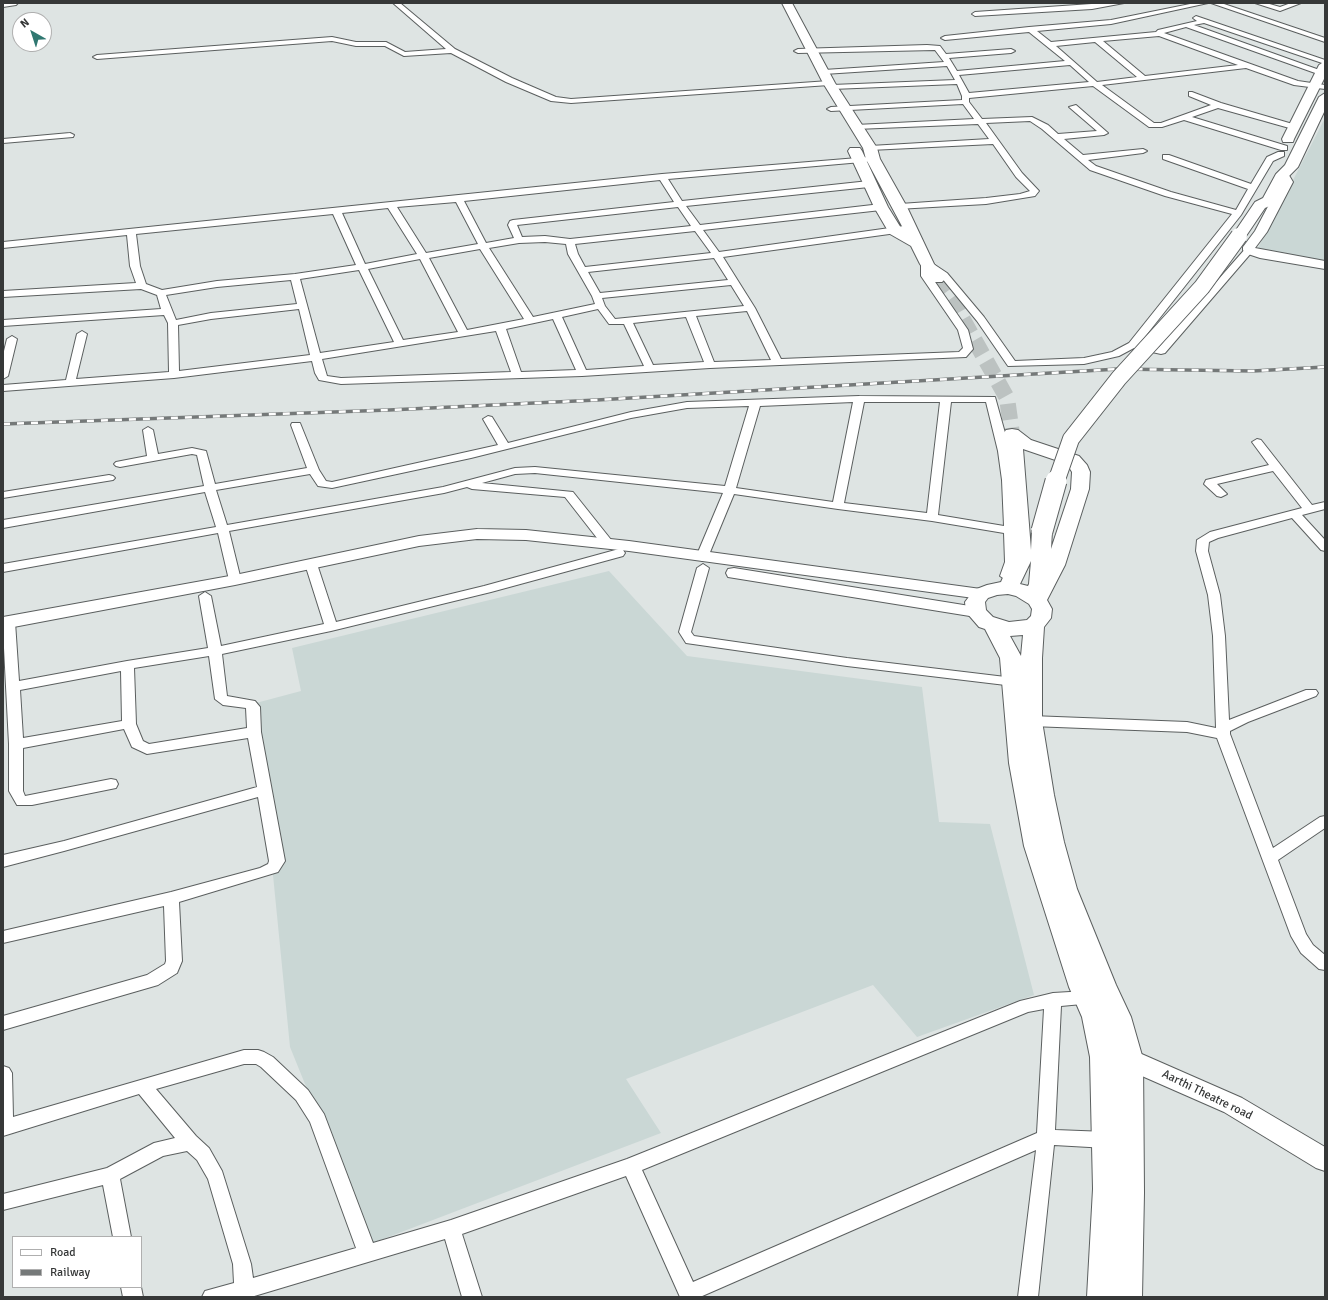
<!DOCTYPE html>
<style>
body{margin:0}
#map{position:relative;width:1328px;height:1300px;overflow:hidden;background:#dee4e3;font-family:Signika,sans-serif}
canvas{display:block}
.frame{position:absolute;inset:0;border:4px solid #363838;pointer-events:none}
.legend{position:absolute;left:12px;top:1236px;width:130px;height:52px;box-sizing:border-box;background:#fff;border:1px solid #afafaf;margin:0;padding:5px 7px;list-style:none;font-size:12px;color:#363838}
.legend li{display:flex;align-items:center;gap:8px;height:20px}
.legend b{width:20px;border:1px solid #afafaf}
.north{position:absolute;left:12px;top:12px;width:40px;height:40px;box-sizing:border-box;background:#fff;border:1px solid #afafaf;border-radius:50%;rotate:321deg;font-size:11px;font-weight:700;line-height:16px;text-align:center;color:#363838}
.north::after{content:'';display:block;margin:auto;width:14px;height:18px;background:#307871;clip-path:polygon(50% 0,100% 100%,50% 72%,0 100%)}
</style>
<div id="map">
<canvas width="1328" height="1300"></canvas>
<div class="frame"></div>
<ul class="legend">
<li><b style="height:5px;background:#fff"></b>Road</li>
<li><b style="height:5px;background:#757979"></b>Railway</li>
</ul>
<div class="north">N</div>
</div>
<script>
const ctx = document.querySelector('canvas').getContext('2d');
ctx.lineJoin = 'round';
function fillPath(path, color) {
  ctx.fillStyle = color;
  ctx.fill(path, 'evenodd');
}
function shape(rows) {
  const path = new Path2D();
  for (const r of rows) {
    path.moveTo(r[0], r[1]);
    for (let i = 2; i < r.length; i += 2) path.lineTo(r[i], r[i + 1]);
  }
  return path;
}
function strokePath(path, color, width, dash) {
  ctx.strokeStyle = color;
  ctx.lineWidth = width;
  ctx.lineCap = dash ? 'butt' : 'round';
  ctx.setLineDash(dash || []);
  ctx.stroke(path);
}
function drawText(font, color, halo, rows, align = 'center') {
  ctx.font = font + ' Signika,sans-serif';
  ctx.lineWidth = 4;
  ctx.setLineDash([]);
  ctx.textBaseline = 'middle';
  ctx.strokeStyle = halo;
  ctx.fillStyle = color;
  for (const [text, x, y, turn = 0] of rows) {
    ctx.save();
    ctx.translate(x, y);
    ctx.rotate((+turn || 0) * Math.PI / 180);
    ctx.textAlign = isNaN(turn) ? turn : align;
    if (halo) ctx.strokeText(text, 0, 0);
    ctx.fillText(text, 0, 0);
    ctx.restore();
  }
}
fillPath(shape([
 [1325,117,1325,261,1258,248,1324,120],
 [609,571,687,656,922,687,939,822,990,824,1034,995,917,1037,873,985,626,1079,661,1133,370,1244,290,1047,256,703,301,691,292,648]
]), '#cad7d5');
strokePath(shape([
 [937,279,952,300,1007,398,1012,434]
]), '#bcc2c1', 16, [16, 8]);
const street = shape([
 [393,3,400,3,455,49,512,78,556,97,571,99,829,81,833,83,829,85,571,103,551,101,506,82,451,53,404,56,385,46,356,46,332,41,97,59,93,57,97,55,332,37,356,42,386,42,405,52,446,49,393,3],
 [1106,3,1124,3,1092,9,975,16,972,14,975,12,1106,3],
 [1195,3,1208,3,1111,24,1037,31,1051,42,1156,32,1158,30,1197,21,1193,18,1196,16,1325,60,1325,64,1204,23,1194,25,1325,72,1318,74,1186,27,1164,33,1298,81,1325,85,1325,89,1294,85,1246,68,1102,85,1154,123,1161,123,1211,105,1189,96,1189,92,1192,92,1221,103,1296,125,1297,127,1293,129,1218,108,1192,117,1287,146,1287,150,1281,150,1184,120,1162,127,1149,127,1093,86,969,98,969,102,982,119,1032,117,1048,125,1058,134,1097,131,1069,107,1076,105,1108,133,1104,135,1064,139,1083,155,1143,149,1147,151,1143,153,1088,160,1096,166,1171,192,1236,210,1248,189,1163,159,1163,155,1169,155,1251,184,1267,157,1278,152,1284,152,1284,156,1273,161,1241,215,1140,343,1159,347,1246,248,1252,248,1252,252,1165,353,1161,354,1134,348,1119,356,1084,364,1008,366,977,321,941,277,931,270,931,276,968,330,973,349,966,357,710,368,582,376,341,384,319,380,315,373,312,361,174,378,3,391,3,385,66,380,77,334,82,331,87,334,76,379,169,372,168,323,164,315,3,326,3,320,161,309,157,295,141,289,3,297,3,291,136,283,130,266,127,235,3,248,3,242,662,174,870,157,873,157,873,161,668,179,682,201,869,181,873,184,869,187,686,206,700,225,881,204,885,207,881,210,703,230,719,252,911,225,915,228,911,231,723,257,755,308,781,359,959,352,963,348,958,330,921,276,921,262,926,259,947,273,984,317,1015,361,1084,358,1112,352,1129,343,1232,214,1165,196,1090,170,1042,129,1030,121,986,123,1022,173,1039,191,1035,196,986,204,897,209,897,205,900,204,986,198,1020,194,1030,191,1016,177,993,144,870,150,866,148,870,146,989,139,978,124,856,129,852,127,856,125,974,119,963,104,831,111,827,109,831,107,962,100,962,96,957,84,832,89,828,87,832,85,955,80,947,66,824,74,820,72,824,70,944,62,935,50,798,53,794,51,798,49,927,45,940,46,946,54,1011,49,1015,51,1011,53,949,58,957,71,1065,61,1029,32,945,40,941,38,945,36,1029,27,1111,20,1195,3],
 [1159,36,1238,65,1145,76,1103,41,1159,36],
 [1095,42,1137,77,1097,82,1056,46,1095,42],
 [1070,65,1089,82,969,93,959,75,1070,65],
 [660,180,674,202,513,220,510,221,508,225,514,238,486,243,464,201,660,180],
 [456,202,478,244,426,253,397,207,456,202],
 [678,207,691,226,570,239,545,236,522,237,517,225,678,207],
 [388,208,417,254,365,264,342,213,388,208],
 [333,214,356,265,295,274,217,281,162,290,146,284,140,266,136,234,333,214],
 [695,231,711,253,585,267,578,254,575,244,695,231],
 [545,242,566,244,568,254,592,296,595,304,533,317,489,248,519,243,545,242],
 [480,249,524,319,467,330,429,258,480,249],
 [714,258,728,280,600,293,588,272,714,258],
 [420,259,458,332,403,340,368,269,420,259],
 [359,270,394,342,320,353,300,279,359,270],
 [291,280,297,304,211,313,176,320,166,295,217,287,291,280],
 [731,285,744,306,615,319,605,306,602,298,731,285],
 [299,309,310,355,179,371,178,325,211,319,299,309],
 [598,309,609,324,624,324,644,366,586,370,562,317,598,309],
 [747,311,771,360,714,362,696,316,747,311],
 [686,317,704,362,653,365,633,323,686,317],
 [553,319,576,370,521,372,506,329,553,319],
 [496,331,511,372,341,378,327,376,322,359,496,331],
 [1211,3,1221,3,1325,38,1325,42,1211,3],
 [1255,3,1266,3,1280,7,1291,3,1301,3,1280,11,1255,3],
 [70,133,74,135,73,137,3,143,3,139,70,133],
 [12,336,17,339,8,376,3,379,3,355,7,339,12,336],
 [859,396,995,397,1010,451,1014,480,1017,562,1010,579,1006,580,1000,576,1005,562,1004,533,932,521,838,509,734,494,708,557,702,561,696,557,723,493,535,473,515,474,482,483,573,492,612,541,614,544,612,547,604,547,565,497,472,489,467,487,444,493,229,531,241,580,235,584,229,580,218,533,3,572,3,564,216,527,205,492,3,528,3,520,204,486,197,455,192,454,120,467,116,466,114,464,116,462,147,456,143,430,148,427,153,430,158,454,192,448,206,451,215,484,307,468,291,425,292,423,300,423,319,470,326,481,332,482,498,445,483,419,488,416,492,417,508,443,631,412,687,402,859,396],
 [853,402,833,502,736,488,760,406,853,402],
 [864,402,940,402,927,513,844,503,864,402],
 [951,402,986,402,998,451,1002,480,1004,526,938,515,951,402],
 [749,406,725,486,535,467,515,468,443,487,227,525,216,490,310,474,318,486,332,488,471,458,631,418,687,408,749,406],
 [1257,439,1261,440,1312,505,1325,502,1325,509,1302,515,1325,540,1325,551,1321,550,1292,518,1218,538,1209,542,1208,551,1220,595,1225,636,1229,720,1306,690,1316,690,1318,693,1316,696,1248,722,1230,731,1230,734,1273,848,1320,817,1325,816,1325,828,1278,860,1306,934,1313,945,1325,955,1325,970,1319,969,1301,953,1291,936,1217,738,1187,732,1031,726,1026,724,1024,721,1026,718,1031,716,1187,722,1216,728,1213,636,1208,595,1196,551,1197,540,1210,532,1302,508,1273,471,1217,484,1227,494,1221,497,1217,496,1204,484,1206,480,1269,465,1252,442,1257,439],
 [109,475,113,476,115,478,113,480,3,498,3,492,109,475],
 [619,549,623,550,625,553,623,556,491,592,331,631,222,654,227,696,255,701,260,707,261,732,285,861,278,872,179,902,182,961,177,973,158,985,3,1030,3,1016,147,975,165,964,166,961,164,906,3,943,3,931,171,892,260,868,268,864,269,861,258,797,64,851,3,867,3,855,64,841,257,787,248,738,147,754,132,747,124,729,23,748,23,791,25,796,111,779,116,780,118,784,116,788,111,789,32,805,17,805,9,791,9,744,3,629,4,619,9,618,14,619,15,622,19,681,127,661,208,648,199,596,205,592,211,596,221,646,324,624,305,564,311,560,317,564,336,622,484,586,619,549],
 [209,656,215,699,223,705,246,708,247,728,149,744,143,741,136,724,134,668,209,656],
 [121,671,122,721,23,738,20,690,121,671],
 [703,564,709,568,691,632,694,636,847,658,1014,678,1019,679,1021,682,1019,685,1014,686,847,666,686,643,679,632,697,568,703,564],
 [1087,991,1093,993,1095,998,1093,1003,1061,1006,1055,1130,1107,1132,1113,1134,1116,1140,1113,1146,1107,1148,1054,1145,1038,1297,1018,1297,1036,1150,700,1297,680,1297,626,1176,462,1234,482,1297,462,1297,445,1239,251,1297,202,1297,205,1291,234,1283,233,1264,208,1179,197,1160,187,1151,163,1156,120,1179,131,1237,113,1237,103,1185,3,1210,3,1194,107,1168,154,1143,175,1138,139,1094,3,1136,3,1066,9,1068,12,1073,13,1117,244,1050,258,1050,264,1052,273,1057,308,1090,324,1114,373,1243,451,1220,627,1159,1020,1001,1053,993,1087,991],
 [1044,1009,1037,1133,693,1282,642,1170,1028,1012,1044,1009],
 [244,1064,256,1064,261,1067,296,1100,310,1122,356,1248,253,1278,251,1264,222,1171,209,1148,196,1136,156,1089,244,1064],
 [121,1287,141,1287,143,1297,123,1297,121,1287]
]);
const secondary = shape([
 [1283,171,1287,172,1293,182,1267,232,1255,248,1325,261,1325,269,1260,258,1245,253,1243,250,1243,247,1255,231,1281,182,1277,174,1283,171],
 [477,529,526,530,629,541,981,589,987,590,990,594,987,598,981,599,629,551,526,540,477,539,419,546,235,585,3,629,3,617,235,575,419,536,477,529],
 [734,568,976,607,982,608,985,612,982,616,976,617,728,577,726,573,728,569,734,568],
 [1121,1048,1137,1052,1242,1098,1325,1147,1325,1171,1316,1168,1224,1112,1126,1069,1113,1065,1109,1058,1113,1051,1121,1048]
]);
const primary = shape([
 [782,3,792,3,835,83,877,148,880,159,907,207,934,264,945,279,942,282,932,282,920,264,911,246,890,234,888,231,874,207,848,151,850,148,860,148,862,151,888,207,901,228,904,230,866,159,863,148,823,83,782,3],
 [1325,61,1325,77,1294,139,1293,142,1283,142,1282,139,1319,65,1325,61],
 [1325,93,1325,110,1298,167,1289,176,1274,204,1265,208,1244,239,1234,239,1232,236,1255,202,1263,198,1276,174,1285,165,1319,97,1325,93],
 [1012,429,1018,430,1031,440,1079,456,1087,465,1090,472,1089,489,1065,565,1047,600,1052,609,1051,618,1044,627,1042,658,1042,721,1054,795,1064,842,1077,889,1116,985,1131,1017,1143,1059,1144,1193,1142,1297,1087,1297,1093,1189,1090,1057,1082,1017,1069,987,1024,846,1009,763,1000,658,985,629,979,627,966,612,965,602,974,590,987,585,1001,582,1012,557,1008,478,1003,434,1006,430,1012,429],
 [1023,449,1067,464,1072,472,1071,489,1051,549,1052,531,1049,527,1042,525,1035,527,1032,531,1031,550,1023,449],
 [1031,561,1029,584,1028,586,1020,584,1031,561],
 [1008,594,1016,596,1029,604,1032,609,1031,616,1027,620,1009,622,993,617,986,610,985,602,988,598,997,595,1008,594],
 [1023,635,1021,656,1010,636,1023,635]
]);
const highway = shape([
 [3,3,18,3,16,5,3,7,3,3]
]);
strokePath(street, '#5b5f5f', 2);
strokePath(secondary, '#5b5f5f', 2);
strokePath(primary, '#5b5f5f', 2);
strokePath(highway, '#5b5f5f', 2);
fillPath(street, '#fff');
fillPath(secondary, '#fff');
fillPath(primary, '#fff');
fillPath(highway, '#fff');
const rail = shape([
 [3,424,389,410,597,400,1118,369,1253,371,1325,367]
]);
strokePath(rail, '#757979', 3.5);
strokePath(rail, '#fff', 2.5, [7]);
const primaryBridgeFar1 = shape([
 [1056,482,1071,439,1119,378,1202,287,1239,236]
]);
const primaryBridge = shape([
 [1042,531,1056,481]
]);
strokePath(primaryBridgeFar1, '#5b5f5f', 18, []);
strokePath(primaryBridge, '#5b5f5f', 23, []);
strokePath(primaryBridgeFar1, '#fff', 16);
strokePath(primaryBridge, '#fff', 21);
drawText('12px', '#363838', '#fff', [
 ["Aarthi Theatre road",1207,1095,26]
]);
</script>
